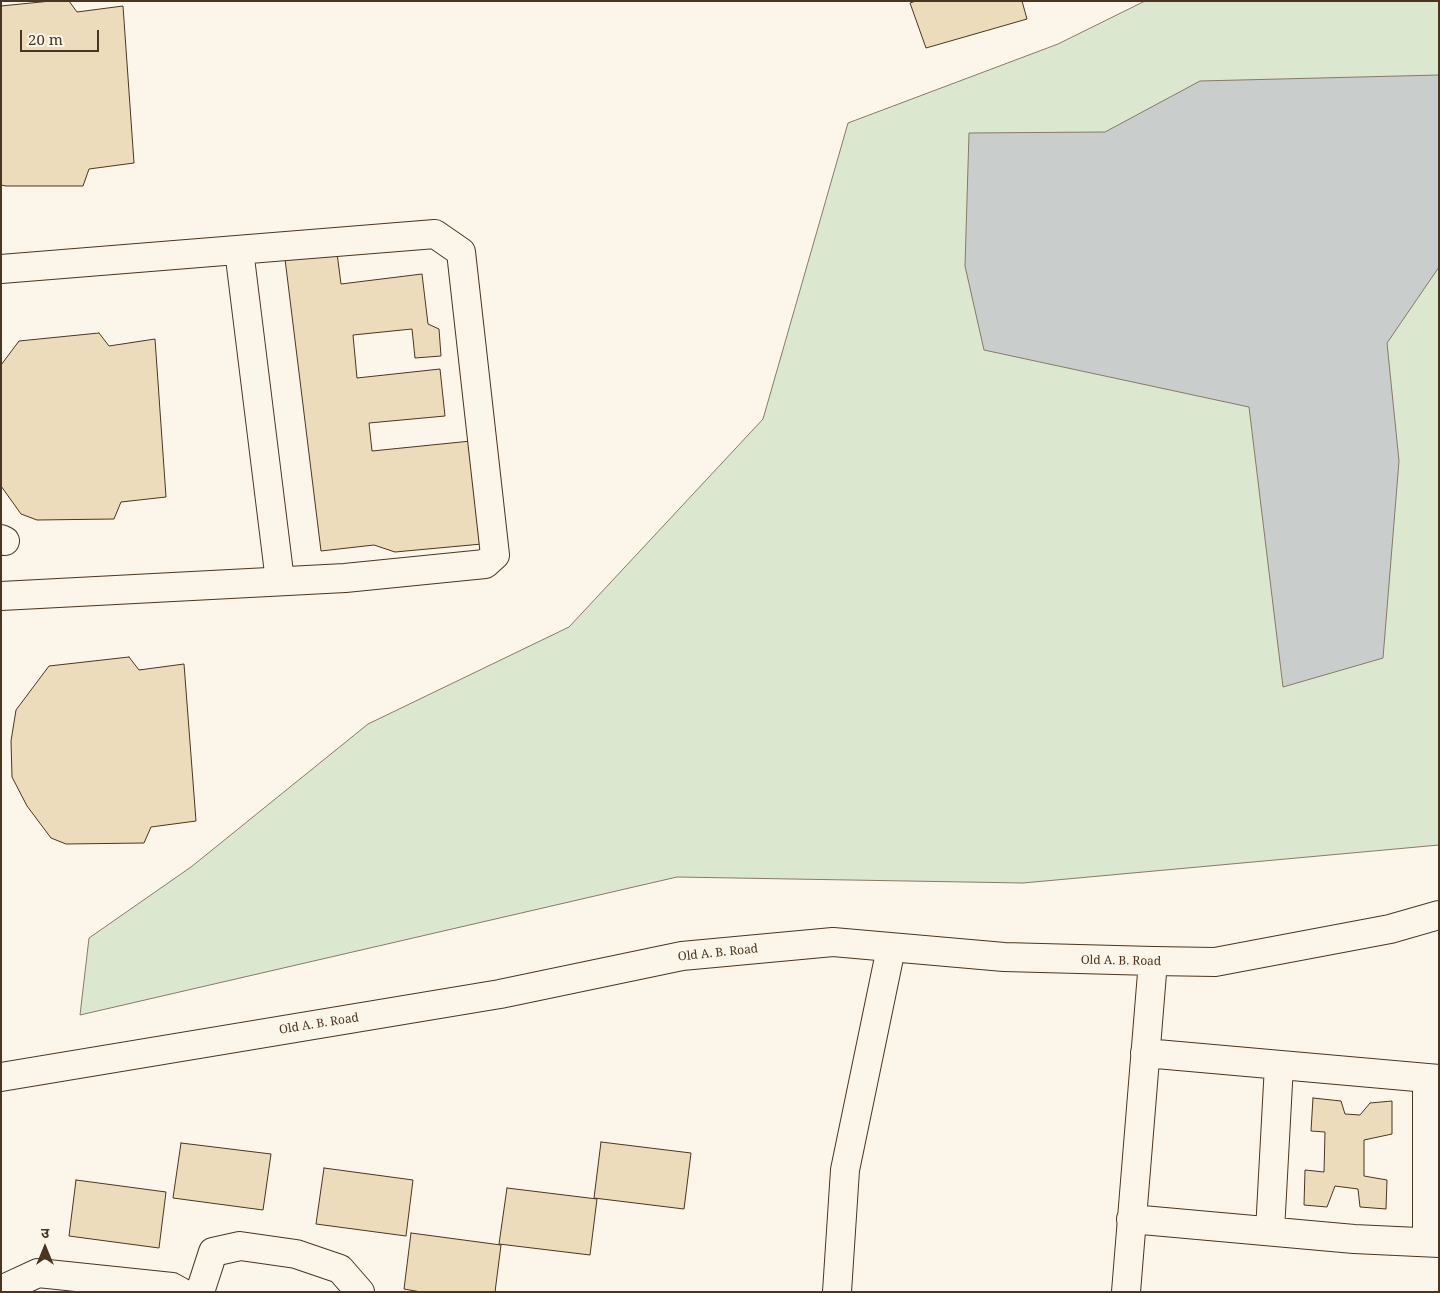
<!DOCTYPE html>
<meta charset="utf-8">
<style>
body{margin:0}
#map{position:relative;width:1440px;height:1293px;overflow:hidden;background:#fbf6e9;font-family:"Noto Serif","Noto Sans Devanagari",serif}
canvas{display:block}
.frame{position:absolute;inset:0;border:2px solid #4a3520;pointer-events:none}
.north{position:absolute;left:20px;top:1223px;width:50px;height:50px;-webkit-text-stroke:4px #fbf6e9;paint-order:stroke;rotate:0deg;font-size:14px;font-weight:700;line-height:20px;text-align:center;color:#4a3520}
.north::after{content:'';display:block;margin:auto;width:18px;height:22px;background:#4a3520;clip-path:polygon(50% 0,100% 100%,50% 72%,0 100%)}
.scale{position:absolute;left:20px;top:30px;width:79px;height:22px;box-sizing:border-box;border:2px solid #4a3520;border-top:0;padding-left:6px;font-size:15px;line-height:18px;white-space:nowrap;color:#4a3520;-webkit-text-stroke:4px #fbf6e9;paint-order:stroke}
</style>
<div id="map">
<canvas width="1440" height="1293"></canvas>
<div class="frame"></div>
<div class="north">उ</div>
<div class="scale">20 m</div>
</div>
<script>
const ctx = document.querySelector('canvas').getContext('2d');
ctx.lineJoin = 'round';
function fillPath(path, color) {
  ctx.fillStyle = color;
  ctx.fill(path, 'evenodd');
}
function shape(rows) {
  const path = new Path2D();
  for (const r of rows) {
    path.moveTo(r[0], r[1]);
    for (let i = 2; i < r.length; i += 2) path.lineTo(r[i], r[i + 1]);
  }
  return path;
}
function strokePath(path, color, width, dash) {
  ctx.strokeStyle = color;
  ctx.lineWidth = width;
  ctx.lineCap = dash ? 'butt' : 'round';
  ctx.setLineDash(dash || []);
  ctx.stroke(path);
}
function drawText(font, color, halo, rows, align = 'center') {
  ctx.font = font + ' "Noto Serif",serif';
  ctx.lineWidth = 4;
  ctx.setLineDash([]);
  ctx.textBaseline = 'middle';
  ctx.strokeStyle = halo;
  ctx.fillStyle = color;
  for (const [text, x, y, turn = 0] of rows) {
    ctx.save();
    ctx.translate(x, y);
    ctx.rotate((+turn || 0) * Math.PI / 180);
    ctx.textAlign = isNaN(turn) ? turn : align;
    if (halo) ctx.strokeText(text, 0, 0);
    ctx.fillText(text, 0, 0);
    ctx.restore();
  }
}
const green = shape([
 [1145,1,1439,1,1439,845,1023,883,677,877,80,1015,89,938,191,867,368,724,569,627,763,419,848,123,1058,44,1145,1]
]);
fillPath(green, '#dce7d0');
strokePath(green, '#887966', 1);
const water = shape([
 [1439,75,1439,267,1387,343,1399,461,1383,658,1283,687,1249,407,984,350,965,266,969,133,1105,132,1200,81,1439,75]
]);
fillPath(water, '#c9cecd');
strokePath(water, '#887966', 1);
const building = shape([
 [51,1,69,1,77,12,123,6,134,163,89,169,83,186,6,186,1,185,1,6,51,1],
 [916,1,1022,1,1027,19,926,48,910,3,916,1],
 [337,253,341,284,422,274,428,324,439,329,441,356,415,358,412,329,353,335,357,378,440,369,445,416,369,423,372,451,471,441,482,544,395,552,374,545,321,551,285,259,337,253],
 [99,333,109,346,155,339,166,497,121,502,114,519,37,520,21,514,1,486,1,365,19,341,99,333],
 [129,657,139,670,184,664,196,821,151,827,144,843,66,844,51,838,27,806,12,777,11,741,16,710,49,666,129,657],
 [1313,1098,1341,1101,1345,1114,1360,1115,1370,1103,1392,1101,1392,1134,1364,1140,1364,1176,1387,1180,1386,1209,1360,1207,1358,1189,1335,1186,1327,1207,1304,1205,1305,1170,1324,1172,1325,1132,1311,1131,1313,1098],
 [601,1142,691,1153,684,1209,594,1198,601,1142],
 [181,1143,271,1154,263,1210,173,1198,181,1143],
 [324,1168,413,1180,406,1236,316,1224,324,1168],
 [76,1180,166,1192,159,1248,69,1236,76,1180],
 [507,1188,597,1199,590,1255,499,1244,507,1188],
 [411,1233,501,1245,495,1292,421,1292,404,1289,411,1233]
]);
fillPath(building, '#ecdcbc');
strokePath(building, '#4a3520', 1);
const minor = shape([
 [239,250,280,581],
 [1,269,435,234,461,252,495,555,485,564,345,578,1,596],
 [1,539,5,541],
 [1145,1053,1439,1079],
 [1,1077,500,994,682,956,833,942,1004,957,1153,961,1126,1292],
 [1427,1078,1427,1227],
 [1131,1219,1354,1239,1439,1243],
 [1270,1231,1279,1065],
 [1,1290,38,1273,172,1287,181,1292],
 [200,1292,213,1252,240,1246,296,1254,340,1269,360,1292],
 [837,1292,845,1170,891,948]
]);
const major = shape([
 [1153,961,1215,962,1390,929,1439,915]
]);
strokePath(minor, '#4a3520', 30);
strokePath(major, '#4a3520', 30);
strokePath(minor, '#fbf6e9', 28);
strokePath(major, '#fbf6e9', 28);
drawText('12px', '#4a3520', '#fbf6e9', [
 ["Old A. B. Road",718,953,-6],
 ["Old A. B. Road",1121,961,1],
 ["Old A. B. Road",319,1024,-9]
]);
</script>
